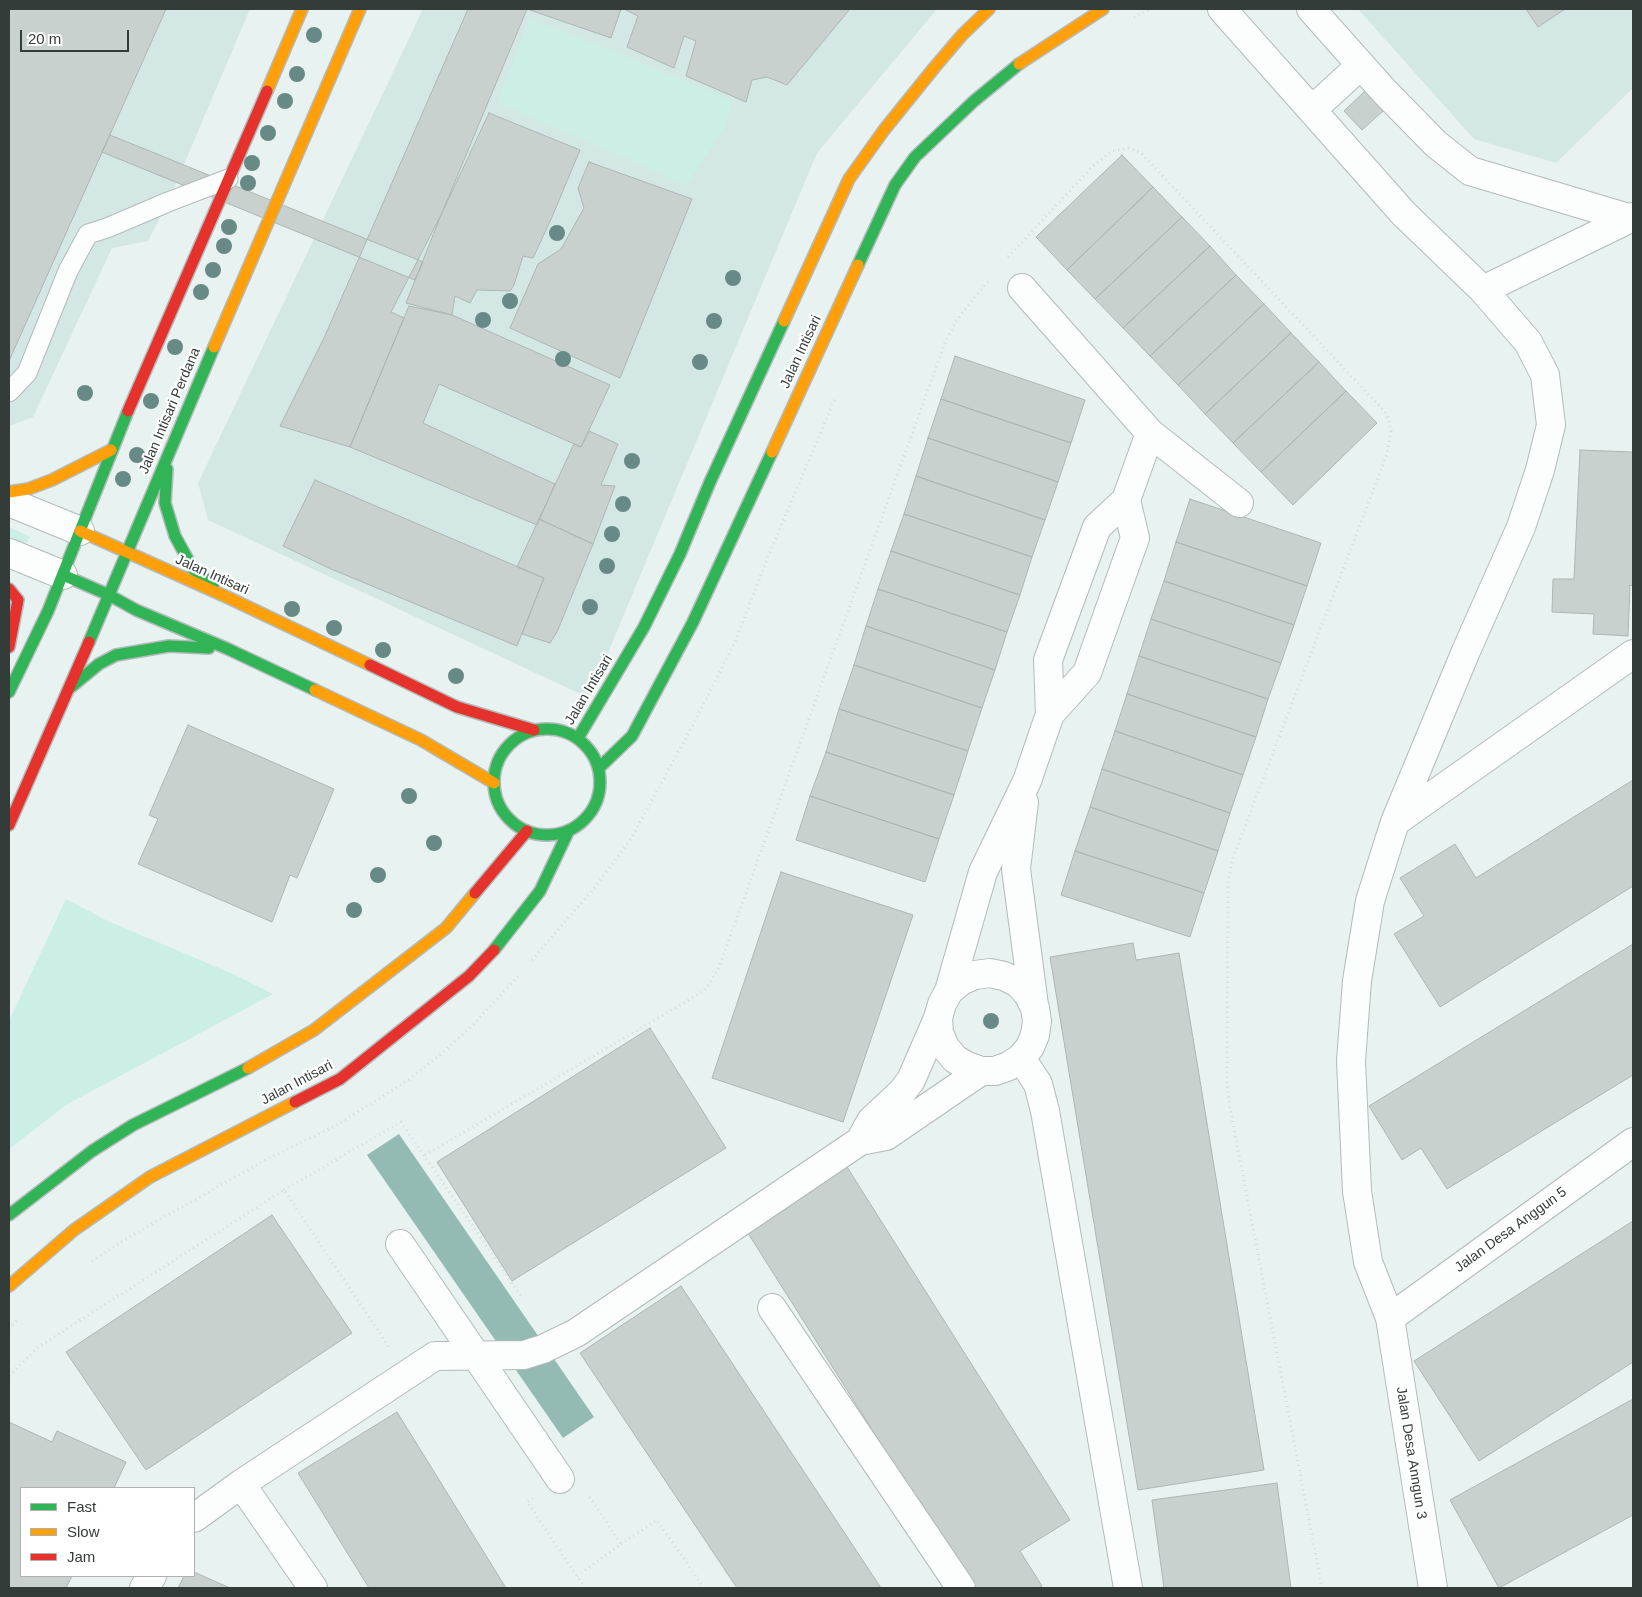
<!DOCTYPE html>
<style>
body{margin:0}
#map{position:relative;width:1642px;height:1597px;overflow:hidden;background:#e8f2f0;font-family:Arial,sans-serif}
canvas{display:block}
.frame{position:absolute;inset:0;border:10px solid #343c3a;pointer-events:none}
.legend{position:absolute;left:20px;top:1487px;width:175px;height:90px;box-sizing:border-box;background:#fff;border:1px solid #aeb1b0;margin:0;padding:6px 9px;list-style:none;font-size:15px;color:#343c3a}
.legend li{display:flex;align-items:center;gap:10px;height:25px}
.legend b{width:25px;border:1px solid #aeb1b0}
.scale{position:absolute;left:20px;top:30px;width:109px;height:22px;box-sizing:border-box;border:2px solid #343c3a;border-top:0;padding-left:6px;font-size:15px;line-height:18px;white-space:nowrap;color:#343c3a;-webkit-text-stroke:4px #fff;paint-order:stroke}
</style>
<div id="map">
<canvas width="1642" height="1597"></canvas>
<div class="frame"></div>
<ul class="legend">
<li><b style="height:6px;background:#30b455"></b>Fast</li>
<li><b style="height:6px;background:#ff9f0a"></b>Slow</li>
<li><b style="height:6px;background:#e5322d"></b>Jam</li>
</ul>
<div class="scale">20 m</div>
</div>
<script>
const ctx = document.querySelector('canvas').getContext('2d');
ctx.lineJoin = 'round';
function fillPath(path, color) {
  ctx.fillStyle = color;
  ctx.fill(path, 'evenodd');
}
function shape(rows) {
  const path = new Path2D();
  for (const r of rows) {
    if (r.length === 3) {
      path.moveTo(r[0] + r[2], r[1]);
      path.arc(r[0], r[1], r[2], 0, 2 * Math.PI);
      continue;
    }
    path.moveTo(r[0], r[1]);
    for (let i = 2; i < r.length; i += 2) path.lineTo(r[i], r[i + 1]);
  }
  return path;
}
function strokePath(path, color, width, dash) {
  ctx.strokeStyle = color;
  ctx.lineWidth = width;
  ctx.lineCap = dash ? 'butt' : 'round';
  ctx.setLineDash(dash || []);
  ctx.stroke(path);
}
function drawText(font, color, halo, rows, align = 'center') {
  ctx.font = font + ' Arial,sans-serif';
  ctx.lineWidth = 4.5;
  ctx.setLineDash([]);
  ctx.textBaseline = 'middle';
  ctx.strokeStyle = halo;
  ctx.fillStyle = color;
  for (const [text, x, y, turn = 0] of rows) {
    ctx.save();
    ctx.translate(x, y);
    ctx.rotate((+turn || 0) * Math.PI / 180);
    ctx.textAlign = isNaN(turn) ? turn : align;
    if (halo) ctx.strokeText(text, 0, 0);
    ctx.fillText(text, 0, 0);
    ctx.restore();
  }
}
fillPath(shape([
 [9,9,250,9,168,202,148,241,112,248,33,417,9,426],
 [423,9,937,9,817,153,589,698,208,520,198,483],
 [1358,9,1633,9,1633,88,1556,163,1474,139]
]), '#d3e8e4');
fillPath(shape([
 [529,19,598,45,733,101,726,125,687,185,497,102],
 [9,527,30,537,25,546,9,539],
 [66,899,108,921,233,974,273,994,66,1105,9,1149,9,1021]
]), '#cbeee7');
fillPath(shape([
 [399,1134,594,1417,563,1438,367,1155]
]), '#93bbb4');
const building = shape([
 [9,9,166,9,9,361,9,9],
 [468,9,527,9,441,215,391,312,404,318,350,447,280,426,324,338,468,9],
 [527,9,621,9,611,38,527,9],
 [624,9,850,9,787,85,767,77,752,80,746,102,686,76,696,41,684,36,674,68,627,47,638,16,624,9],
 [1526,9,1565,9,1538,27,1526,9],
 [1365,91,1383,111,1362,130,1344,111,1365,91],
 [489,113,580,150,552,217,533,258,523,256,514,285,510,291,477,290,470,303,455,296,452,315,406,303,441,215,489,113],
 [110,135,423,262,415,280,102,152,110,135],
 [1122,155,1153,187,1067,270,1036,237,1122,155],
 [589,162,692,199,620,378,510,328,538,264,561,249,584,208,578,188,589,162],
 [1153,187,1182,217,1095,299,1067,270,1153,187],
 [1182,217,1210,246,1123,328,1095,299,1182,217],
 [1210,246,1236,275,1150,356,1123,328,1210,246],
 [1236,275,1264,304,1178,385,1150,356,1236,275],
 [1264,304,1291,333,1205,414,1178,385,1264,304],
 [409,306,452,315,610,385,581,447,439,384,423,423,555,484,537,525,350,447,409,306],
 [1291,333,1319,362,1233,443,1205,414,1291,333],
 [955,356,1085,400,1071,443,941,399,955,356],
 [1319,362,1346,391,1261,472,1233,443,1319,362],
 [1346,391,1377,423,1293,505,1261,472,1346,391],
 [941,399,1071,443,1058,482,928,438,941,399],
 [589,431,618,444,601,485,615,486,593,544,539,519,574,444,581,447,589,431],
 [928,438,1058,482,1045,520,916,476,928,438],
 [1580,450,1633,452,1633,586,1630,585,1628,636,1593,634,1594,614,1552,612,1553,579,1574,579,1580,450],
 [916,476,1045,520,1032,557,904,514,916,476],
 [315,480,544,578,517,646,331,569,283,546,315,480],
 [1190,499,1321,543,1307,586,1176,542,1190,499],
 [904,514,1032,557,1020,595,891,551,904,514],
 [539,519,593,544,557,632,550,643,522,634,544,578,517,567,539,519],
 [1176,542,1307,586,1294,625,1164,581,1176,542],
 [891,551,1020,595,1007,632,878,589,891,551],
 [1164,581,1294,625,1281,663,1151,619,1164,581],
 [878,589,1007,632,995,670,866,626,878,589],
 [1151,619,1281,663,1268,699,1139,656,1151,619],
 [866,626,995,670,982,708,854,665,866,626],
 [1139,656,1268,699,1256,737,1127,694,1139,656],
 [854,665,982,708,968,751,839,709,854,665],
 [1127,694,1256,737,1243,775,1115,731,1127,694],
 [839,709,968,751,954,795,826,752,839,709],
 [188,725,334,789,297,878,290,875,272,922,138,864,158,819,149,815,188,725],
 [1115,731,1243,775,1230,813,1102,769,1115,731],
 [826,752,954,795,939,839,810,796,826,752],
 [1102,769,1230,813,1218,851,1090,807,1102,769],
 [1633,780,1633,886,1440,1007,1394,934,1424,916,1400,878,1455,844,1476,878,1633,780],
 [810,796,939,839,925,882,796,840,810,796],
 [1090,807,1218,851,1204,893,1075,851,1090,807],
 [1075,851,1204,893,1190,937,1061,895,1075,851],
 [781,872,913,915,843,1122,712,1078,781,872],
 [1133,943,1136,960,1179,953,1264,1470,1138,1490,1050,957,1133,943],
 [1633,944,1633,1075,1447,1189,1421,1148,1402,1160,1369,1106,1633,944],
 [650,1028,726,1148,512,1281,437,1162,650,1028],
 [847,1167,1070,1520,1020,1551,1042,1586,1038,1588,972,1588,746,1230,847,1167],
 [272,1215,352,1333,146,1470,66,1352,272,1215],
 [1633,1221,1633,1362,1479,1461,1414,1361,1633,1221],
 [681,1286,881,1588,737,1588,580,1353,681,1286],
 [1633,1399,1633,1515,1499,1588,1450,1500,1633,1399],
 [397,1412,506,1588,369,1588,298,1473,397,1412],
 [9,1422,52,1442,57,1431,126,1462,114,1488,21,1488,21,1576,72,1576,66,1588,9,1588,9,1422],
 [1277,1483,1291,1588,1164,1588,1152,1500,1277,1483],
 [194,1572,230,1588,178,1588,184,1576,194,1576,194,1572]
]);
fillPath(building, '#c9d1cf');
strokePath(building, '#aeb6b4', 1);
const lane = shape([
 [9,392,27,373,68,271,88,234,107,228,168,202,228,179]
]);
const street = shape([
 [1222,9,1404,214,1483,290],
 [1311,9,1384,91,1436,144,1470,171,1628,218],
 [1312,110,1361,65],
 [1022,288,1150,433,1239,503],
 [1126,500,1135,538,1087,673,1050,714,1048,660,1097,527,1126,500,1150,433],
 [9,502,80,531],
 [9,553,63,575],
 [1024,802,1016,869,1034,1005],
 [1395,822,1633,654],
 [949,991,983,872,1027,781,1050,714],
 [1021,1058,1038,1084,1045,1111,1128,1588],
 [860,1141,871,1121,902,1092,911,1080,938,1018],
 [400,1244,560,1479],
 [772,1308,961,1588],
 [1390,1318,1633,1142],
 [241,1484,313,1588],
 [194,1518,241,1484,435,1356,524,1355,543,1349,576,1333,860,1141,886,1136,981,1071,995,1071,1009,1066,1021,1058,1030,1047,1035,1035,1037,1021,1035,1008,1028,994,1018,983,1004,976,990,973,975,975,961,981,949,991,942,1004,938,1018,939,1033,945,1047,955,1059,967,1066,981,1071],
 [144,1588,152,1576],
 [1433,1588,1390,1318,1368,1262,1357,1191,1351,1061,1357,981,1370,901,1395,822,1466,651,1521,527,1540,470,1551,425,1545,375,1528,342,1483,290,1633,217]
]);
const fast = shape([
 [858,265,895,185,915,157,974,101,1019,64],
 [167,469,165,503,175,536,193,569,213,585],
 [63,575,109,595,136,610,228,649,315,690],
 [89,642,214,347],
 [71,687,99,664,116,655,169,646,209,648],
 [9,692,48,611,128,411],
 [547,782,53],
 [578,738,644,627,680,554,710,482,784,321],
 [599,768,632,736,693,622,772,452],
 [494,950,540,891,569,830],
 [9,1215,92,1151,133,1125,248,1068]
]);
const slow = shape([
 [1019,64,1103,9],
 [267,91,302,9],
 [784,321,849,179,884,130,934,68,962,35,989,9],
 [214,347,360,9],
 [772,452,858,265],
 [9,492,28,489,52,480,111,450],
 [80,531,229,598,370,665],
 [315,690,421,740,494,783],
 [248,1068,314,1030,446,928,475,893],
 [9,1286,74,1230,150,1177,295,1102]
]);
const jam = shape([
 [128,411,267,91],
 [9,589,18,600,9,647],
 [370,665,457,707,534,730],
 [9,825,89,642],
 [475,893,527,831],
 [295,1102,340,1079,469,976,494,950]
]);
strokePath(lane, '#b3bbba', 21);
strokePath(street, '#b3bbba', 30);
strokePath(fast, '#b3bbba', 14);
strokePath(slow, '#b3bbba', 14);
strokePath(jam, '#b3bbba', 14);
strokePath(shape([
 [1134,17,1151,9],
 [1008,257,1093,166,1112,151,1129,148,1141,153,1387,414,1391,431,1387,454,1233,858,1228,881,1227,1086,1230,1108,1322,1588],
 [532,960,595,887,631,839,695,721,735,642,769,554,835,399],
 [425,1155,704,991,718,970,945,343,956,321,990,279],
 [284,1190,401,1122,521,1296],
 [92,1261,129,1237,267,1159,335,1126,407,1081,440,1055,473,1025,520,974],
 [9,1329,19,1318],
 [9,1376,37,1348,284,1190,389,1347],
 [533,1498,527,1502,585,1588],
 [621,1544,657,1520,704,1588],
 [577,1576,621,1544,588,1495]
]), '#d6d9d9', 3, [1, 4]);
strokePath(lane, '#fcfdfd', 19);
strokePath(street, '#fcfdfd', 28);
strokePath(fast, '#30b455', 11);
strokePath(slow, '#ff9f0a', 11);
strokePath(jam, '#e5322d', 11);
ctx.fillStyle = '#688a86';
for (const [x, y] of [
 [314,35],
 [297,74],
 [285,101],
 [268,133],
 [252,163],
 [248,183],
 [229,227],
 [557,233],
 [224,246],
 [213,270],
 [733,278],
 [201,292],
 [510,301],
 [483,320],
 [714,321],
 [175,347],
 [563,359],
 [700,362],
 [85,393],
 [151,401],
 [137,455],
 [632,461],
 [123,479],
 [623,504],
 [612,534],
 [607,566],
 [590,607],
 [292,609],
 [334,628],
 [383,650],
 [456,676],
 [409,796],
 [434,843],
 [378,875],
 [354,910],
 [991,1021]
]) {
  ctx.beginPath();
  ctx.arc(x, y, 8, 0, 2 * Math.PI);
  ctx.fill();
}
drawText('14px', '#343c3a', '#fff', [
 ["Jalan Intisari",801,352,-65],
 ["Jalan Intisari Perdana",170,411,-67],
 ["Jalan Intisari",212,575,24],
 ["Jalan Intisari",589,690,-59],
 ["Jalan Intisari",297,1083,-28],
 ["Jalan Desa Anggun 5",1511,1230,-36],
 ["Jalan Desa Anngun 3",1411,1453,81]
]);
</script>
